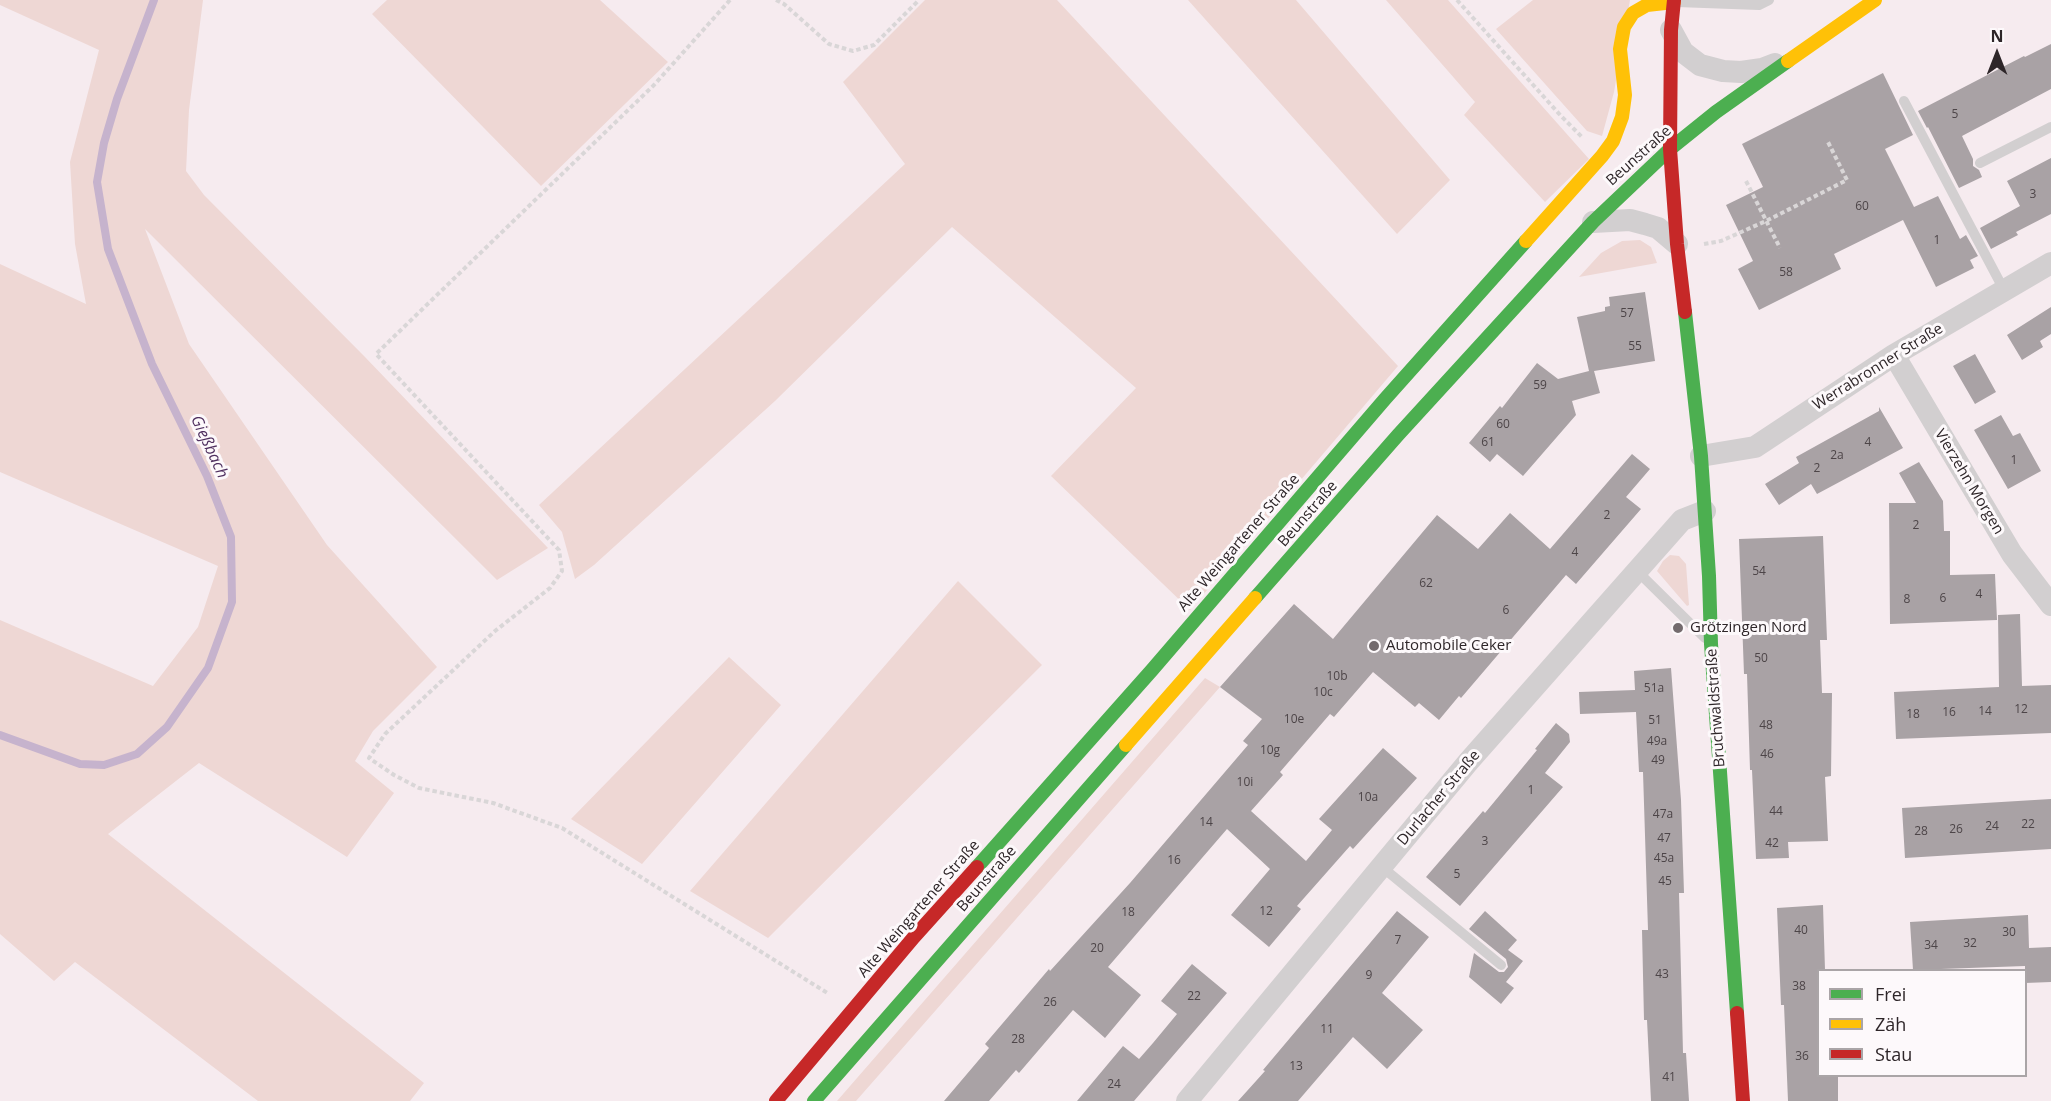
<!DOCTYPE html>
<meta charset="utf-8">
<style>
body{margin:0}
#map{position:relative;width:2051px;height:1101px;overflow:hidden;background:#f6ebef;font-family:"Open Sans",sans-serif}
canvas{display:block}
.legend{position:absolute;left:1817px;top:969px;width:210px;height:108px;box-sizing:border-box;background:#fdf9fb;border:2px solid #aaa5a7;margin:0;padding:8px 10px;list-style:none;font-size:18px;color:#2e2629}
.legend li{display:flex;align-items:center;gap:12px;height:30px}
.legend b{width:30px;border:2px solid #aaa5a7}
.north{position:absolute;left:1967px;top:24px;width:60px;height:60px;-webkit-text-stroke:4px #fdf9fb;paint-order:stroke;rotate:0deg;font-size:16px;font-weight:700;line-height:24px;text-align:center;color:#2e2629}
.north::after{content:'';display:block;margin:auto;width:21px;height:27px;background:#2e2629;clip-path:polygon(50% 0,100% 100%,50% 72%,0 100%)}
</style>
<div id="map">
<canvas width="2051" height="1101"></canvas>
<ul class="legend">
<li><b style="height:8px;background:#4caf50"></b>Frei</li>
<li><b style="height:8px;background:#ffc107"></b>Zäh</li>
<li><b style="height:8px;background:#c62828"></b>Stau</li>
</ul>
<div class="north">N</div>
</div>
<script>
const ctx = document.querySelector('canvas').getContext('2d');
ctx.lineJoin = 'round';
function fillPath(path, color) {
  ctx.fillStyle = color;
  ctx.fill(path, 'evenodd');
}
function shape(rows) {
  const path = new Path2D();
  for (const r of rows) {
    path.moveTo(r[0], r[1]);
    for (let i = 2; i < r.length; i += 2) path.lineTo(r[i], r[i + 1]);
  }
  return path;
}
function strokePath(path, color, width, dash) {
  ctx.strokeStyle = color;
  ctx.lineWidth = width;
  ctx.lineCap = dash ? 'butt' : 'round';
  ctx.setLineDash(dash || []);
  ctx.stroke(path);
}
function drawText(font, color, halo, rows, align = 'center') {
  ctx.font = font + ' "Open Sans",sans-serif';
  ctx.lineWidth = 6;
  ctx.setLineDash([]);
  ctx.textBaseline = 'middle';
  ctx.strokeStyle = halo;
  ctx.fillStyle = color;
  for (const [text, x, y, turn = 0] of rows) {
    ctx.save();
    ctx.translate(x, y);
    ctx.rotate((+turn || 0) * Math.PI / 180);
    ctx.textAlign = isNaN(turn) ? turn : align;
    if (halo) ctx.strokeText(text, 0, 0);
    ctx.fillText(text, 0, 0);
    ctx.restore();
  }
}
fillPath(shape([
 [0,0,203,0,189,110,186,171,204,195,365,357,548,548,497,580,145,229,189,344,327,545,437,667,373,731,355,761,394,793,347,857,199,763,108,834,424,1083,410,1101,258,1101,75,962,54,981,0,934,0,620,153,686,198,627,218,566,0,472,0,264,86,304,75,244,70,162,99,50,0,5],
 [387,0,600,0,668,62,541,186,372,14],
 [925,0,1057,0,1398,366,1190,610,1051,476,1136,388,952,227,775,401,594,565,575,579,562,532,539,505,905,164,843,82],
 [1188,0,1296,0,1450,180,1397,234],
 [1386,0,1448,0,1589,159,1545,202,1464,115,1475,102],
 [1533,0,1630,0,1614,92,1602,136,1587,131,1496,29],
 [1640,240,1651,247,1657,263,1579,277,1601,253,1622,241],
 [1670,555,1679,556,1686,564,1689,605,1687,606,1657,571,1663,561],
 [958,581,1042,665,768,938,690,891],
 [729,657,781,705,642,864,571,819],
 [1205,678,1220,687,856,1101,837,1101]
]), '#eed7d4');
strokePath(shape([
 [0,735,80,764,104,765,137,754,167,727,208,668,232,602,231,537,207,476,152,364,108,249,97,182,104,143,117,99,154,0]
]), '#c6b3cd', 8);
fillPath(shape([
 [2051,44,2051,89,1962,136,1973,159,1973,166,1979,170,1982,177,1959,188,1928,127,1927,128,1918,111,2024,56,2025,57],
 [1883,73,1913,135,1885,149,1914,207,1938,196,1960,239,1966,235,1978,256,1970,260,1974,268,1936,287,1903,220,1834,254,1841,269,1759,310,1738,269,1753,261,1726,205,1763,187,1742,144],
 [2051,158,2051,214,2016,232,2018,235,1991,249,1980,228,2020,206,2007,181],
 [1645,292,1655,361,1594,371,1600,393,1572,401,1576,415,1523,476,1497,454,1490,462,1469,443,1500,406,1502,408,1537,363,1558,379,1589,371,1577,317,1605,311,1605,307,1610,306,1609,297],
 [2051,307,2051,334,2040,341,2043,347,2022,360,2007,335],
 [1975,354,1996,392,1975,404,1953,366],
 [1879,407,1903,448,1817,494,1811,484,1779,505,1765,484,1799,463,1796,457,1879,411],
 [2001,415,2013,436,2020,433,2041,471,2008,489,1974,430],
 [1632,454,1650,469,1626,497,1641,509,1576,584,1566,575,1461,698,1459,696,1439,720,1419,703,1415,707,1373,672,1334,717,1330,714,1280,772,1283,775,1251,811,1306,861,1332,830,1319,819,1383,748,1417,778,1353,849,1350,846,1297,906,1301,909,1269,947,1231,915,1270,869,1227,829,1108,967,1141,995,1105,1038,1073,1010,1019,1073,1016,1070,989,1101,944,1101,989,1048,985,1044,1049,969,1050,971,1130,883,1248,745,1243,741,1262,719,1220,687,1294,604,1333,639,1437,515,1478,549,1510,513,1550,549],
 [1919,462,1943,501,1944,531,1950,531,1950,575,1995,574,1997,620,1890,624,1889,503,1916,503,1899,473],
 [1823,536,1827,640,1820,640,1822,693,1832,693,1831,776,1825,777,1828,841,1788,842,1789,858,1756,859,1752,770,1750,770,1747,674,1744,674,1739,539],
 [2020,614,2022,686,2051,685,2051,733,1896,739,1894,692,1999,687,1998,615],
 [1671,668,1681,800,1684,893,1679,893,1683,1053,1686,1053,1689,1101,1651,1101,1647,1020,1644,1020,1642,930,1648,930,1643,772,1639,772,1636,712,1580,714,1579,692,1635,690,1634,671],
 [1556,723,1569,734,1570,742,1545,773,1563,787,1460,906,1426,877,1483,811,1485,813,1537,750,1535,749],
 [2051,799,2051,849,1905,858,1902,808],
 [1823,905,1825,970,1818,970,1818,1076,1838,1076,1838,1101,1788,1101,1784,1005,1781,1005,1777,908],
 [1397,911,1429,937,1382,993,1423,1030,1387,1069,1353,1037,1298,1101,1238,1101,1265,1071,1263,1070],
 [1485,911,1517,940,1508,950,1523,961,1506,982,1514,988,1501,1004,1469,977,1474,953,1499,972,1504,972,1508,967,1506,959,1469,929],
 [2028,915,2029,948,2051,947,2051,982,2025,983,2025,966,1913,970,1910,922],
 [1192,964,1227,993,1134,1101,1077,1101,1123,1046,1139,1059,1153,1043,1177,1014,1161,1001]
]), '#a9a2a5');
strokePath(shape([
 [730,0,654,85,376,354,559,550,562,571,550,588,495,631,385,734,369,758,394,775,419,788,493,803,562,828,829,994],
 [776,0,784,4,829,44,853,51,874,45,919,0],
 [1457,0,1561,116,1582,137],
 [1746,181,1780,248],
 [1704,244,1721,241,1766,221,1847,180,1827,140]
]), '#d9d6d7', 4, [4.5, 3]);
strokePath(shape([
 [1677,2,1759,5,1769,0],
 [1904,101,2004,290],
 [1980,163,2051,127],
 [1637,571,1705,638],
 [1382,867,1501,965]
]), '#d2cfd0', 10);
strokePath(shape([
 [1671,30,1683,52,1700,65,1723,71,1741,72,1762,69,1775,64],
 [1593,222,1630,220,1645,224,1658,228,1677,244],
 [1894,355,2012,554,2051,605],
 [1701,456,1755,447,1894,355,2051,263],
 [1187,1101,1469,761,1682,520,1705,511]
]), '#d2cfd0', 22);
strokePath(shape([
 [1685,312,1701,456,1709,576,1711,644,1737,1013],
 [1255,598,1398,435,1593,222,1670,149,1716,112,1788,61],
 [977,867,1152,670,1385,399,1526,241],
 [814,1101,1126,745]
]), '#4caf50', 14);
strokePath(shape([
 [1788,61,1875,0],
 [1526,241,1602,156,1613,141,1622,117,1625,95,1620,49,1624,27,1633,13,1647,5,1674,2],
 [1126,745,1255,598]
]), '#ffc107', 14);
strokePath(shape([
 [1674,0,1671,30,1670,149,1677,244,1685,312],
 [1737,1013,1743,1101],
 [776,1101,914,937,977,867]
]), '#c62828', 14);
for (const [x, y, r, color] of [
 [1678,628,6,"#746b6e"],
 [1374,646,6,"#746b6e"]
]) {
  const dot = new Path2D();
  dot.arc(x, y, r, 0, 2 * Math.PI);
  ctx.fillStyle = color;
  ctx.fill(dot);
  strokePath(dot, '#fdf9fb', 2);
}
drawText('12px', '#4d4548', null, [
 ["5",1955,115],
 ["3",2033,195],
 ["60",1862,207],
 ["1",1937,241],
 ["58",1786,273],
 ["57",1627,314],
 ["55",1635,347],
 ["59",1540,386],
 ["60",1503,425],
 ["61",1488,443],
 ["4",1868,443],
 ["2a",1837,456],
 ["1",2014,461],
 ["2",1817,469],
 ["2",1607,516],
 ["2",1916,526],
 ["4",1575,553],
 ["54",1759,572],
 ["62",1426,584],
 ["4",1979,595],
 ["6",1943,599],
 ["8",1907,600],
 ["6",1506,611],
 ["50",1761,659],
 ["10b",1337,677],
 ["51a",1654,689],
 ["10c",1323,693],
 ["12",2021,710],
 ["14",1985,712],
 ["16",1949,713],
 ["18",1913,715],
 ["10e",1294,720],
 ["51",1655,721],
 ["48",1766,726],
 ["49a",1657,742],
 ["10g",1270,751],
 ["46",1767,755],
 ["49",1658,761],
 ["10i",1245,783],
 ["1",1531,791],
 ["10a",1368,798],
 ["44",1776,812],
 ["47a",1663,815],
 ["14",1206,823],
 ["22",2028,825],
 ["24",1992,827],
 ["26",1956,830],
 ["28",1921,832],
 ["47",1664,839],
 ["3",1485,842],
 ["42",1772,844],
 ["45a",1664,859],
 ["16",1174,861],
 ["5",1457,875],
 ["45",1665,882],
 ["12",1266,912],
 ["18",1128,913],
 ["40",1801,931],
 ["30",2009,933],
 ["7",1398,941],
 ["32",1970,944],
 ["34",1931,946],
 ["20",1097,949],
 ["43",1662,975],
 ["9",1369,976],
 ["38",1799,987],
 ["22",1194,997],
 ["26",1050,1003],
 ["11",1327,1030],
 ["28",1018,1040],
 ["36",1802,1057],
 ["13",1296,1067],
 ["41",1669,1078],
 ["24",1114,1085]
]);
drawText('15px', '#2e2629', '#fdf9fb', [
 ["Beunstraße",1639,156,-42],
 ["Werrabronner Straße",1878,367,-32],
 ["Vierzehn Morgen",1969,482,59],
 ["Beunstraße",1308,514,-49],
 ["Alte Weingartener Straße",1239,543,-49],
 ["Bruchwaldstraße",1716,708,-94],
 ["Durlacher Straße",1439,798,-50],
 ["Beunstraße",987,879,-49],
 ["Alte Weingartener Straße",919,909,-49]
]);
drawText('15px', '#2e2629', '#fdf9fb', [
 ["Grötzingen Nord",1690,628],
 ["Automobile Ceker",1386,646]
], 'left');
drawText('italic 16px', '#4f2f5f', '#fdf9fb', [
 ["Gießbach",209,447,65]
]);
</script>
